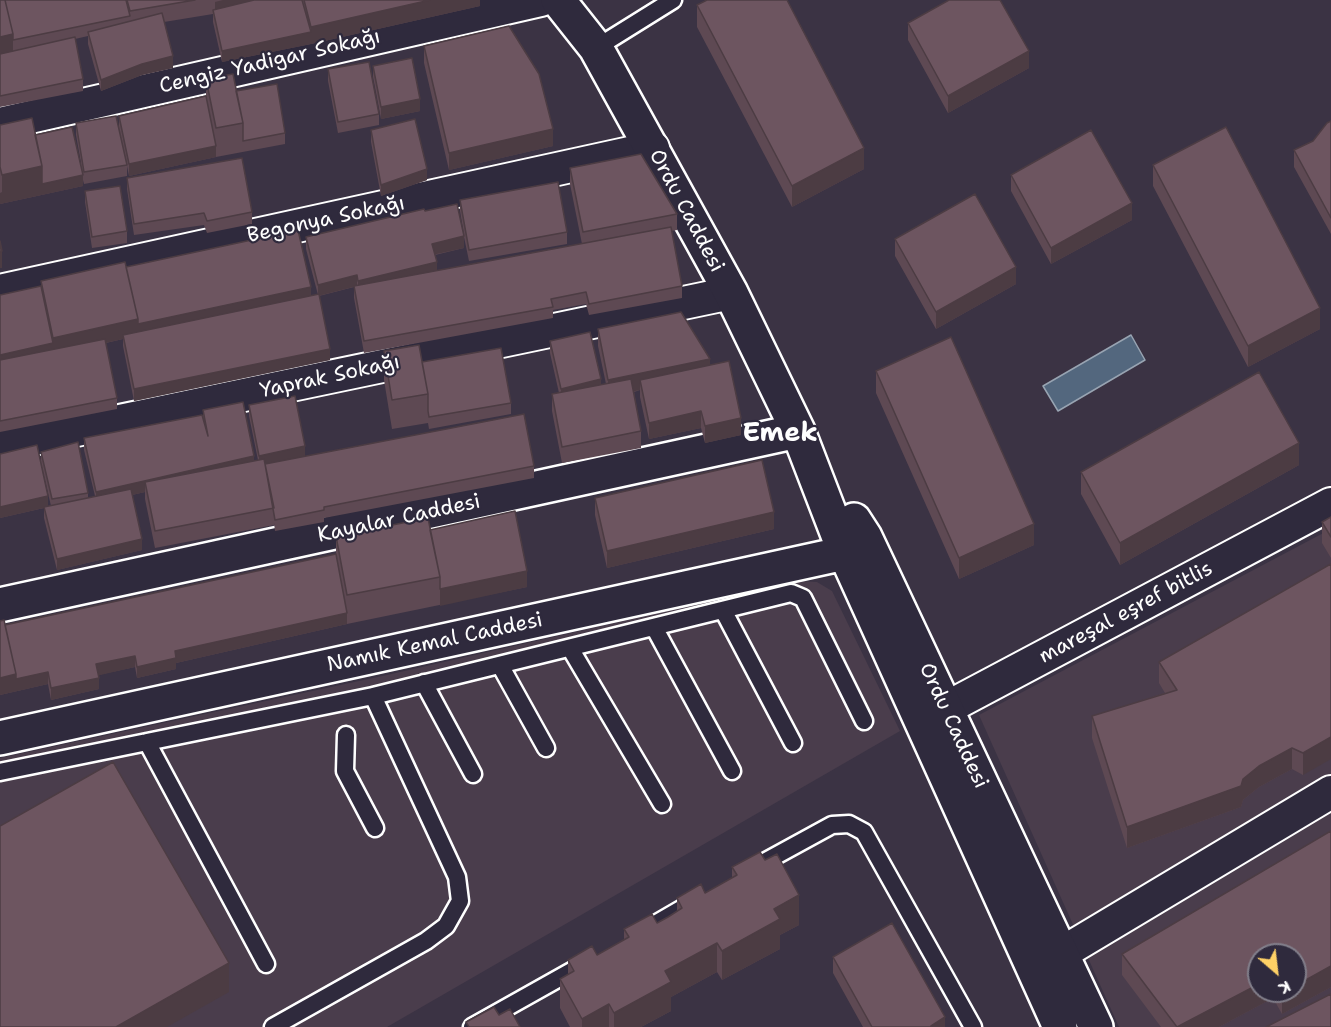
<!DOCTYPE html>
<meta charset="utf-8">
<style>
body{margin:0}
#map{position:relative;width:1331px;height:1027px;overflow:hidden;background:#3b3344;font-family:"Shantell Sans",sans-serif}
canvas{display:block}
.north{position:absolute;left:1247px;top:943px;width:60px;height:60px;box-sizing:border-box;background:#2f2a3d;border:2px solid #827f8b;border-radius:50%;rotate:152deg;font-size:16px;font-weight:700;line-height:24px;text-align:center;color:#fff}
.north::after{content:'';display:block;margin:auto;width:21px;height:27px;background:#ffd166;clip-path:polygon(50% 0,100% 100%,50% 72%,0 100%)}
</style>
<div id="map">
<canvas width="1331" height="1027"></canvas>
<div class="north">K</div>
</div>
<script>
const ctx = document.querySelector('canvas').getContext('2d');
ctx.lineJoin = 'round';
function fillPath(path, color) {
  ctx.fillStyle = color;
  ctx.fill(path, 'evenodd');
}
function shape(rows) {
  const path = new Path2D();
  for (const r of rows) {
    path.moveTo(r[0], r[1]);
    for (let i = 2; i < r.length; i += 2) path.lineTo(r[i], r[i + 1]);
  }
  return path;
}
function strokePath(path, color, width, dash) {
  ctx.strokeStyle = color;
  ctx.lineWidth = width;
  ctx.lineCap = dash ? 'butt' : 'round';
  ctx.setLineDash(dash || []);
  ctx.stroke(path);
}
function drawText(font, color, halo, rows, align = 'center') {
  ctx.font = font + ' "Shantell Sans",sans-serif';
  ctx.lineWidth = 4.5;
  ctx.setLineDash([]);
  ctx.textBaseline = 'middle';
  ctx.strokeStyle = halo;
  ctx.fillStyle = color;
  for (const [text, x, y, turn = 0] of rows) {
    ctx.save();
    ctx.translate(x, y);
    ctx.rotate((+turn || 0) * Math.PI / 180);
    ctx.textAlign = isNaN(turn) ? turn : align;
    if (halo) ctx.strokeText(text, 0, 0);
    ctx.fillText(text, 0, 0);
    ctx.restore();
  }
}
fillPath(shape([
 [1331,529,1331,1027,1119,1027,979,715],
 [1259,955,1295,955,1295,991,1259,991],
 [799,581,817,582,832,591,900,731,387,1027,0,1027,0,758,387,675]
]), '#4a3d4c');
const water = shape([
 [1131,335,1145,360,1058,411,1043,386,1131,335]
]);
fillPath(water, '#53677e');
strokePath(water, '#98a4b2', 1.5);
const service = shape([
 [596,48,673,0],
 [723,610,793,743],
 [654,627,732,771],
 [570,648,662,804],
 [500,665,546,748],
 [424,683,473,774],
 [373,696,791,593,803,598,864,721],
 [346,735,345,771,375,828],
 [147,742,266,964],
 [0,772,373,696,457,877,460,901,446,926,426,941,273,1027],
 [757,866,832,825,849,824,864,832,973,1027],
 [645,930,695,901],
 [472,1027,586,963]
]);
const minor = shape([
 [0,124,541,0],
 [0,291,653,148],
 [0,446,731,293],
 [924,720,1331,504],
 [1062,953,1331,792]
]);
const secondary = shape([
 [558,0,596,48,731,293,798,431,845,553,1060,1027],
 [854,520,865,537,1096,1027],
 [0,605,798,431],
 [0,738,845,553,865,537]
]);
strokePath(service, '#fff', 21);
strokePath(minor, '#fff', 36);
strokePath(secondary, '#fff', 38);
strokePath(service, '#2f2a3d', 16);
strokePath(minor, '#2f2a3d', 32);
strokePath(secondary, '#2f2a3d', 33);
fillPath(shape([
 [0,0,480,0,480,6,311,44,222,62,213,22,213,14,164,22,173,68,142,75,101,91,88,44,88,36,75,39,83,79,83,91,0,107],
 [697,5,864,169,792,207,697,27],
 [908,23,1029,68,948,113,908,40],
 [424,46,553,146,449,170,424,63],
 [373,66,420,111,381,119,373,77],
 [328,69,379,114,379,125,338,133,328,81],
 [206,79,236,91,285,133,285,144,216,157,129,176,127,166,127,176,84,184,83,180,83,186,0,204,0,125,35,135,81,163,76,135,76,123,119,127,119,116,206,96],
 [1331,121,1331,234,1294,167,1294,150,1313,141],
 [371,130,427,180,381,196,371,142],
 [1153,165,1320,329,1248,367,1153,186],
 [570,168,677,214,677,230,672,231,682,286,682,298,589,315,586,304,553,310,553,318,364,353,354,298,354,287,319,296,330,360,134,401,123,346,123,339,106,343,117,398,117,409,0,432,0,295,41,286,41,281,126,267,311,296,318,295,306,249,306,237,425,211,464,235,460,211,460,200,567,232,567,244,469,261,464,237,464,248,435,255,437,271,582,244,570,184],
 [1011,175,1132,220,1051,264,1011,191],
 [127,178,252,212,252,224,207,233,204,225,134,235,127,189],
 [85,191,127,231,127,243,92,248,85,202],
 [895,239,1016,284,936,329,895,256],
 [598,329,710,365,741,435,705,443,701,428,649,439,640,397,640,390,634,392,641,431,641,448,562,463,552,411,552,394,559,393,550,353,550,341,601,385,606,384,598,346],
 [384,351,422,362,511,403,511,414,429,429,428,423,392,429,384,380],
 [876,371,1034,545,959,579,876,393],
 [249,405,305,456,534,466,534,478,324,518,324,522,275,531,274,523,274,525,155,548,145,499,145,492,132,495,142,550,57,570,44,518,44,508,0,518,0,454,48,506,51,506,41,463,41,452,88,493,88,498,95,496,84,450,84,438,203,417,203,410,254,461,258,460,249,416],
 [1299,465,1120,565,1081,494,1081,472],
 [595,498,774,529,607,568,595,515],
 [1331,517,1331,558,1322,543,1322,522],
 [430,530,527,587,347,624,176,663,176,669,137,678,135,667,98,675,99,689,51,700,48,684,0,695,5,625,336,554,336,536],
 [1331,564,1303,775,1292,769,1259,787,1243,800,1241,807,1127,848,1092,738,1092,716,1165,693,1159,683,1159,662],
 [1331,831,1331,987,1282,1014,1273,998,1219,1027,1161,1027,1122,975,1122,954],
 [1295,955,1295,991,1259,991],
 [732,867,799,925,780,935,780,949,722,980,717,972,671,997,671,1011,641,1027,570,1027,560,1008,560,979,568,975,568,960,597,955,624,940,624,929,657,923,677,912,677,898,705,893,732,878],
 [833,957,945,1027,863,1027,833,973]
]), '#5e4953');
fillPath(shape([
 [223,0,252,0,252,5,215,13,215,2],
 [430,0,480,0,480,6,311,44,222,62,222,51,311,32,311,27],
 [13,34,13,51,0,54,0,37],
 [1029,51,1029,68,948,113,948,96],
 [173,56,173,68,142,75,101,91,101,80,142,64],
 [420,99,420,111,381,119,381,107],
 [553,129,553,146,449,170,449,153],
 [216,146,216,157,129,176,129,164],
 [864,148,864,169,792,207,792,186],
 [42,166,83,175,83,186,0,204,0,193,2,192,2,175],
 [427,169,427,180,381,196,381,185],
 [1132,203,1132,220,1051,264,1051,248],
 [464,236,464,248,432,255,432,244],
 [2,251,2,268,0,268,0,252],
 [437,262,437,274,358,293,358,281],
 [1016,267,1016,284,936,329,936,312],
 [357,275,357,286,318,296,318,285],
 [311,287,311,299,123,335,123,339,0,366,0,355,53,343,53,338,138,319],
 [1320,308,1320,329,1248,367,1248,346],
 [330,349,330,360,134,401,134,389],
 [710,359,710,376,640,380,640,390,608,397,608,380],
 [601,379,601,391,561,400,561,389],
 [701,411,701,428,649,439,649,423],
 [741,418,741,435,705,443,705,426],
 [1299,443,1299,465,1120,565,1120,543],
 [305,446,305,457,259,467,259,456],
 [254,456,254,468,145,482,145,492,96,503,96,492],
 [48,496,48,507,0,518,0,507],
 [774,512,774,529,607,568,607,551],
 [1034,524,1034,545,959,579,959,558],
 [142,539,142,550,57,570,57,559],
 [527,571,527,587,440,606,440,589],
 [347,613,347,624,176,663,176,669,137,678,137,667,175,651],
 [135,656,135,667,96,676,96,664],
 [48,672,48,684,0,695,0,678,16,674],
 [99,678,99,689,51,700,51,688],
 [1331,737,1331,759,1303,775,1303,753],
 [1292,748,1292,769,1259,787,1243,800,1241,807,1127,848,1127,827,1243,779,1259,766],
 [799,895,799,925,780,935,780,949,722,980,722,951,774,909],
 [717,943,717,972,671,997,671,1011,641,1027,614,1027,614,1013,665,971],
 [229,963,229,992,167,1027,116,1027],
 [1331,966,1331,987,1282,1014,1282,993,1285,991,1295,991,1295,986],
 [1259,984,1259,991,1273,991,1273,998,1219,1027,1178,1027],
 [609,1004,609,1027,582,1027,582,1019],
 [945,1017,945,1027,931,1027,931,1026]
]), '#4c3c43');
const building = shape([
 [0,0,5,0,13,34,0,37,0,0],
 [5,0,126,0,130,16,13,40,13,34,5,0],
 [127,0,195,0,130,11,127,0],
 [254,0,302,0,311,32,222,51,213,10,254,0],
 [304,0,430,0,311,27,304,0],
 [707,0,787,0,864,148,792,186,697,5,707,0],
 [949,0,1000,0,1029,51,948,96,908,23,949,0],
 [162,13,173,56,142,64,101,80,88,32,162,13],
 [509,26,539,74,553,129,449,153,424,46,509,26],
 [75,37,83,79,0,96,0,54,75,37],
 [412,58,420,99,381,107,373,66,412,58],
 [369,62,379,114,338,122,328,69,369,62],
 [233,74,243,123,216,128,206,79,233,74],
 [277,84,285,133,243,141,243,123,236,91,277,84],
 [206,96,216,146,129,164,119,116,206,96],
 [116,116,127,165,84,172,76,123,116,116],
 [32,118,42,166,2,175,0,167,0,125,32,118],
 [415,119,427,169,381,185,371,130,415,119],
 [1331,121,1331,218,1294,150,1313,141,1327,123,1331,121],
 [72,127,83,175,42,184,42,166,35,135,72,127],
 [1226,127,1320,308,1248,346,1153,165,1226,127],
 [1091,130,1132,203,1051,248,1011,175,1091,130],
 [641,154,677,214,583,232,570,168,641,154],
 [242,158,252,212,207,221,204,213,134,224,127,178,242,158],
 [558,182,567,232,469,250,460,200,558,182],
 [120,186,127,231,92,237,85,191,120,186],
 [975,194,1016,267,936,312,895,239,975,194],
 [457,204,464,236,432,244,437,262,358,281,357,275,318,285,306,237,424,209,425,211,457,204],
 [671,227,682,286,589,304,586,292,551,299,553,307,364,341,354,286,671,227],
 [298,230,311,287,138,324,138,319,126,267,298,230],
 [0,241,2,251,0,252,0,241],
 [125,262,138,319,53,338,41,281,125,262],
 [41,286,53,343,0,355,0,295,41,286],
 [319,294,330,349,134,389,123,335,319,294],
 [681,312,710,359,608,380,598,329,681,312],
 [590,332,601,379,561,389,550,341,590,332],
 [951,337,1034,524,959,558,876,371,951,337],
 [105,339,117,398,0,421,0,360,105,339],
 [419,345,428,394,392,400,384,351,419,345],
 [501,348,511,403,429,417,428,411,428,394,422,362,501,348],
 [729,361,741,418,705,426,701,411,649,423,640,380,729,361],
 [1259,372,1299,443,1120,543,1081,472,1259,372],
 [631,379,641,431,562,447,552,394,631,379],
 [295,396,305,446,259,456,249,405,295,396],
 [243,402,254,456,96,492,84,438,202,415,208,436,203,410,243,402],
 [524,414,534,466,324,507,324,510,275,520,265,464,524,414],
 [78,442,88,493,52,499,41,452,78,442],
 [37,445,48,496,0,507,0,454,37,445],
 [264,459,274,508,155,531,145,482,264,459],
 [762,460,774,512,607,551,595,498,762,460],
 [131,489,142,539,57,559,44,507,131,489],
 [515,511,527,571,440,589,440,577,430,530,515,511],
 [1331,517,1331,537,1322,522,1331,517],
 [428,518,440,577,347,595,336,536,428,518],
 [336,554,347,613,175,651,176,658,137,667,135,656,96,664,99,678,51,688,48,672,16,679,16,674,5,625,336,554],
 [1331,564,1331,737,1303,753,1292,748,1259,766,1243,779,1241,786,1127,827,1092,716,1177,690,1159,662,1331,564],
 [4,620,16,674,0,678,0,621,4,620],
 [113,762,229,963,116,1027,0,1027,0,826,113,762],
 [1331,831,1331,966,1295,986,1295,955,1259,955,1259,984,1177,1027,1122,954,1331,831],
 [760,852,765,860,777,854,799,895,774,909,780,919,722,951,717,943,665,971,671,982,614,1013,609,1004,582,1019,560,979,574,971,568,960,592,946,597,955,629,937,624,929,652,914,657,923,668,917,682,908,677,898,701,884,705,893,737,875,732,867,760,852],
 [892,923,945,1017,931,1026,932,1027,872,1027,833,957,892,923],
 [1331,994,1331,1027,1266,1027,1331,994],
 [494,1007,499,1015,510,1009,520,1027,469,1027,466,1022,494,1007]
]);
fillPath(building, '#6d5560');
strokePath(building, '#4c3c43', 1.5);
drawText('21px', '#fff', '#2f2a3d', [
 ["Cengiz Yadigar Sokağı",270,62,-13],
 ["Ordu Caddesi",686,211,62],
 ["Begonya Sokağı",326,220,-12],
 ["Yaprak Sokağı",330,377,-12],
 ["Kayalar Caddesi",399,519,-12],
 ["mareşal eşref bitlis",1126,613,-28],
 ["Namık Kemal Caddesi",435,643,-12],
 ["Ordu Caddesi",953,726,65]
]);
drawText('bold 27px', '#fff', '#2f2a3d', [
 ["Emek",780,434]
]);
</script>
